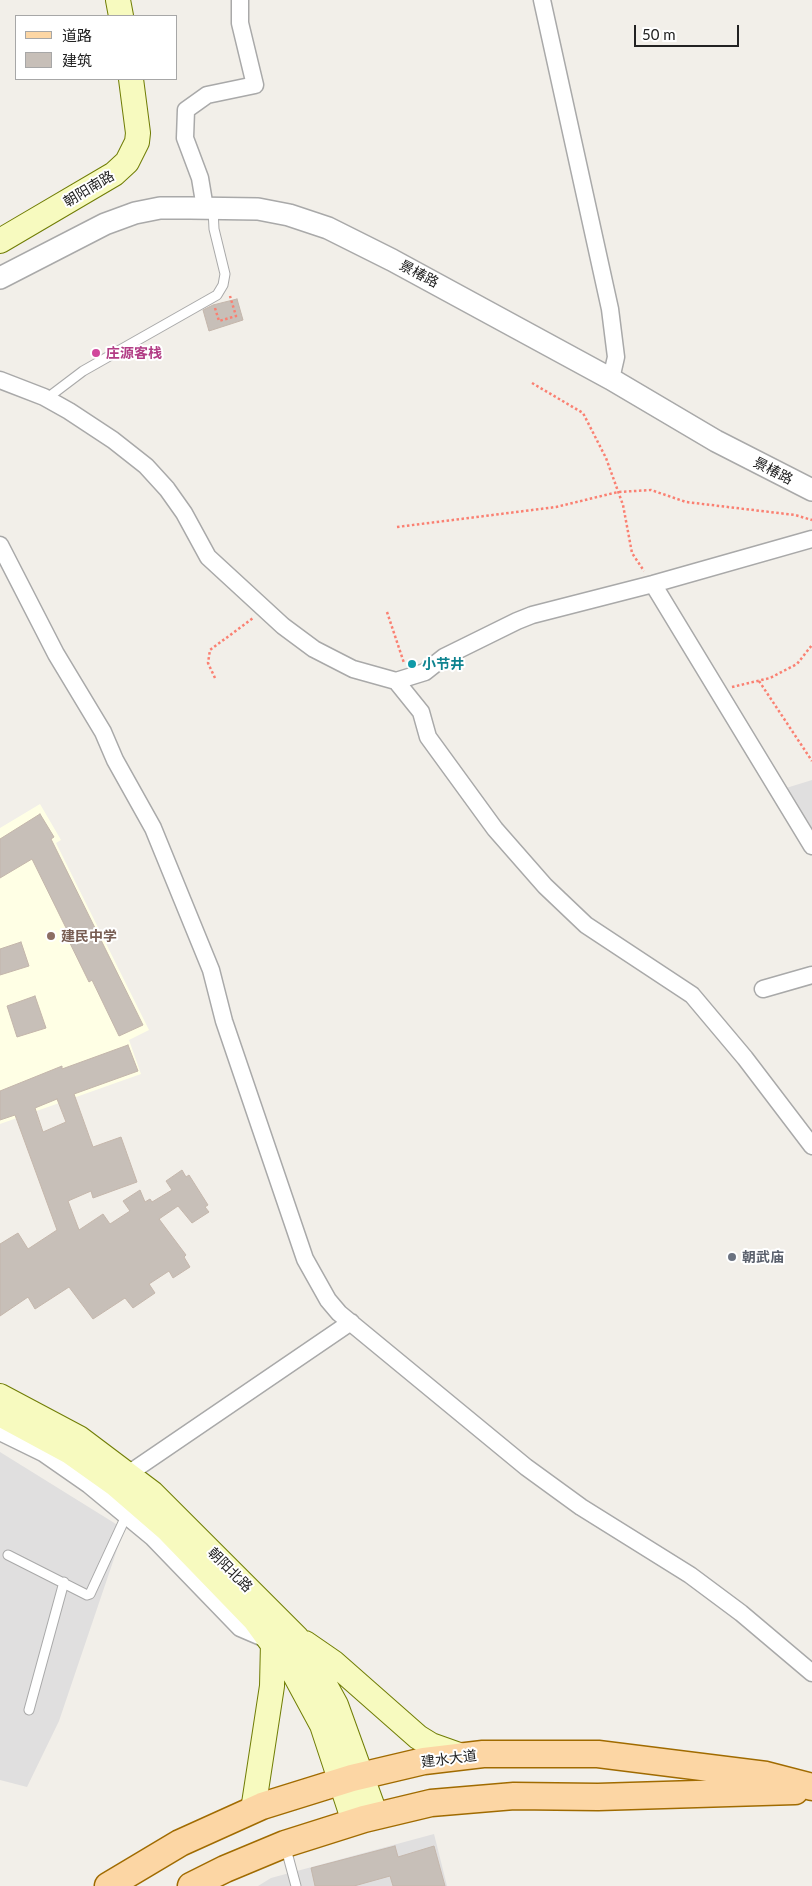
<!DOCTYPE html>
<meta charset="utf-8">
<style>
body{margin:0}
#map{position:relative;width:812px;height:1886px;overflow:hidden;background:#f2efe9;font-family:Lato,"Noto Sans SC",sans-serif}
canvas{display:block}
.legend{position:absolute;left:15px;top:15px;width:162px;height:65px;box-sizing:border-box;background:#fff;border:1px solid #a7a7a7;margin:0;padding:6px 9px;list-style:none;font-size:15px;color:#222}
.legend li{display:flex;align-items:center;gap:10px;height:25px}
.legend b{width:25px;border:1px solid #a7a7a7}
.scale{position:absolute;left:634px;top:25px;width:105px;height:22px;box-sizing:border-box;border:2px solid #222;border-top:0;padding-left:6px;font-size:15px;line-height:18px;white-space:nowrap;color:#222;-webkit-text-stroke:4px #fff;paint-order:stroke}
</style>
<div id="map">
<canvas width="812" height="1886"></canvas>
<ul class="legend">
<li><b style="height:6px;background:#fcd6a4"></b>道路</li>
<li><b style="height:14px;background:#c7bfb8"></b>建筑</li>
</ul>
<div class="scale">50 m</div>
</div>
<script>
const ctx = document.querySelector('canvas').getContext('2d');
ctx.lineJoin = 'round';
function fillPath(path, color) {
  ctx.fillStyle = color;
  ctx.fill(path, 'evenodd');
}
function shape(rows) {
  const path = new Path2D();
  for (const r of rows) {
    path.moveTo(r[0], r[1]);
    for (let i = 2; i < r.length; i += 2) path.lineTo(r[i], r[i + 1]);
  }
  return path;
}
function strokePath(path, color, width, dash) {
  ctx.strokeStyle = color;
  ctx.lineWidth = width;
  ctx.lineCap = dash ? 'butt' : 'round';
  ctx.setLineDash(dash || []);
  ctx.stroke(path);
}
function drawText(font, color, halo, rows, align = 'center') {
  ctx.font = font + ' Lato,"Noto Sans SC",sans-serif';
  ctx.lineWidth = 4;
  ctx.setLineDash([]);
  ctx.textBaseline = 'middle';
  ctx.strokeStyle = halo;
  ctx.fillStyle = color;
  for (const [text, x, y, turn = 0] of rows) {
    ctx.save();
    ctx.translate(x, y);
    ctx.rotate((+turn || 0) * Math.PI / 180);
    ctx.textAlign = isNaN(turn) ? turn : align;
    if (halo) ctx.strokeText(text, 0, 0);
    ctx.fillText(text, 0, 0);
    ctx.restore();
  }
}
fillPath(shape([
 [812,780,812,837,783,789],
 [0,1452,124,1529,59,1721,27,1787,0,1780],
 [434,1834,447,1886,258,1886,271,1878]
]), '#e0dfdf');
fillPath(shape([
 [40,804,61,840,56,843,149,1030,129,1040,141,1074,0,1124,0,828]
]), '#ffffe5');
const building = shape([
 [237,299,243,320,209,331,203,310,213,305,237,299],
 [40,814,54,837,51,839,143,1025,119,1036,92,980,89,982,64,931,67,930,32,859,0,878,0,839,40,814],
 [21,942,29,966,0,975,0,949,21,942],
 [35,996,46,1028,17,1037,7,1006,35,996],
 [128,1045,138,1071,74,1094,93,1147,121,1137,137,1182,93,1198,91,1191,68,1201,79,1230,103,1214,110,1224,130,1211,123,1201,140,1190,145,1202,150,1199,152,1202,172,1190,166,1181,182,1170,186,1177,189,1175,208,1205,205,1207,209,1212,192,1223,178,1206,159,1219,186,1255,184,1257,190,1267,173,1278,169,1271,149,1284,155,1293,133,1308,125,1298,93,1319,69,1287,35,1309,28,1297,0,1316,0,1244,18,1233,28,1249,57,1230,15,1115,0,1120,0,1091,62,1066,62,1069,128,1045],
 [57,1099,66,1122,43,1132,35,1108,57,1099],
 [395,1846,398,1857,434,1846,445,1886,393,1886,390,1876,354,1886,315,1886,311,1868,395,1846]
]);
fillPath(building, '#c7bfb8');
strokePath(building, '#c4b6ab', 1);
const service = shape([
 [46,399,83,371,217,295,223,285,225,274,214,229,213,209],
 [8,1555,87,1595,90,1594,127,1514],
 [29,1710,64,1582],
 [285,1845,296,1886]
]);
const minor = shape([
 [542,0,610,309,616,357,611,379],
 [205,208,200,178,185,138,186,110,207,95,255,85,240,23,240,0],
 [0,380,44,397,69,411,113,440,146,466,167,489,184,513,208,557,283,626,314,649,353,669,396,681,425,672,444,657,517,621,532,615,653,584,812,539],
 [0,545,56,654,103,732,115,760,153,828,211,970,224,1021,305,1259,328,1300,339,1313,526,1467,581,1507,690,1575,741,1613,812,1673],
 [653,584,812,846],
 [396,681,421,712,428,737,495,829,545,886,586,925,692,995,745,1058,812,1146],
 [763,989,812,975],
 [0,1432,43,1453,89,1485,152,1537,240,1628,268,1640],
 [128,1474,351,1322]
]);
const tertiary = shape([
 [0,278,105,224,135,213,160,208,190,208,258,209,289,215,328,228,392,260,611,379,716,441,812,490]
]);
const secondary = shape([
 [118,0,121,16],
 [0,241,114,174,127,162,137,142,138,133,131,79],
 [0,1396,79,1438,152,1493,297,1638,311,1659,336,1705,376,1816],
 [0,1414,70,1452,115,1484,167,1529,255,1620,295,1675,322,1725,354,1822],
 [305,1643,334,1663,418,1737,431,1745,462,1756],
 [253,1810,272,1686,273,1642]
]);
const primary = shape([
 [108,1886,180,1843,262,1806,352,1778,424,1761,483,1754,598,1754,766,1775,812,1787],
 [191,1886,225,1869,285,1844,364,1819,431,1803,514,1796,598,1797,795,1791]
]);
strokePath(service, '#a9a9a9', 11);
strokePath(minor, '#a9a9a9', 19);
strokePath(tertiary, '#a9a9a9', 24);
strokePath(secondary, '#707d05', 26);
strokePath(primary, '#a06b00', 29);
strokePath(shape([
 [215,308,219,321,236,316,230,296],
 [532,383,583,413,606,458,623,505,632,553,644,571],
 [397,527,556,507,618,492,651,490,686,502,795,515,812,520],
 [387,612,404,663],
 [215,678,208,663,210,650,253,618],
 [759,681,812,761],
 [732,687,770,678,797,664,812,645]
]), '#fa8072', 2.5, [2.5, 2.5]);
strokePath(service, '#fff', 9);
strokePath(minor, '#fff', 16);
strokePath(tertiary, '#fff', 21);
strokePath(secondary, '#f7fabf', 24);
strokePath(primary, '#fcd6a4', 26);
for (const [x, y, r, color] of [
 [96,353,5,"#d1479c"],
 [412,664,5,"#0f9aa8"],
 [51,936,5,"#8d6e63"],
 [732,1257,5,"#6b7280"]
]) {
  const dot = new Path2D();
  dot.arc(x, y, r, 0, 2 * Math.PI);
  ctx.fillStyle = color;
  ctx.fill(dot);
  strokePath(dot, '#fff', 2);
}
drawText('14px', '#222', '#fff', [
 ["朝阳南路",89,189,-31],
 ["景椿路",419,274,28],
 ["景椿路",773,471,27],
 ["朝阳北路",230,1570,45],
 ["建水大道",449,1759,-7]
]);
drawText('bold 14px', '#b23c85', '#fff', [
 ["庄源客栈",106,353]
], 'left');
drawText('bold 14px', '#0d838f', '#fff', [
 ["小节井",422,664]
], 'left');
drawText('bold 14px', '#785e54', '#fff', [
 ["建民中学",61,936]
], 'left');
drawText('bold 14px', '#5b616d', '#fff', [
 ["朝武庙",742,1257]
], 'left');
</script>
